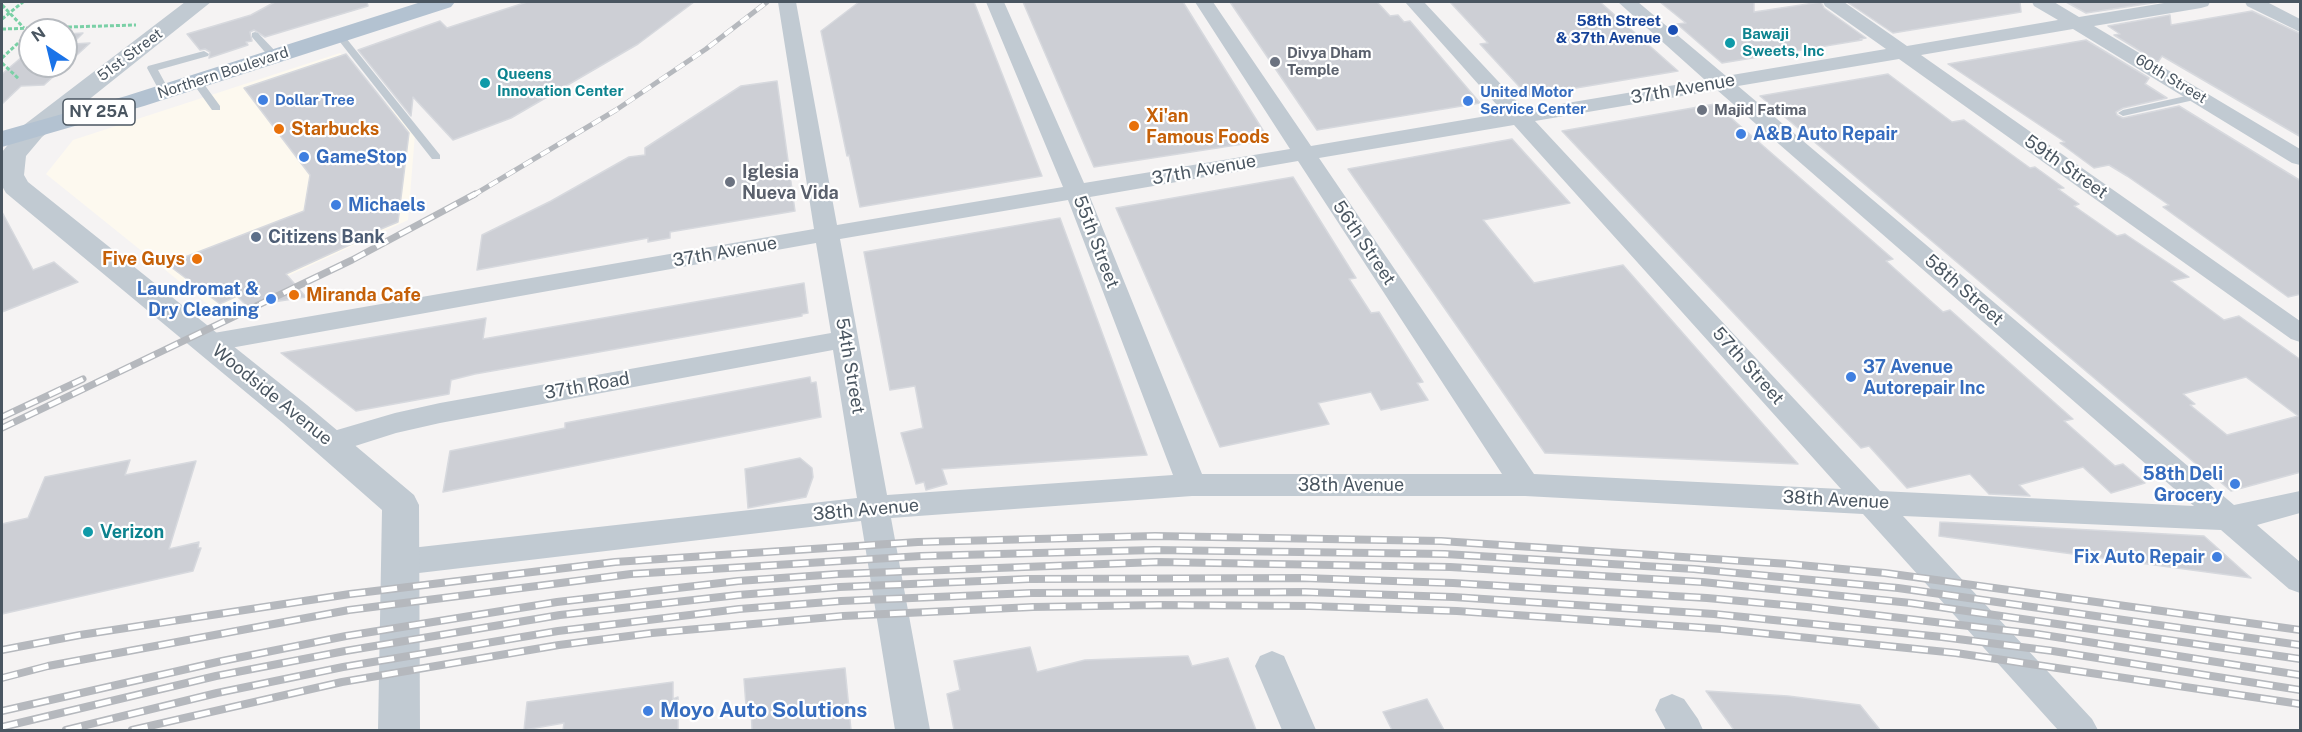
<!DOCTYPE html>
<style>
body{margin:0}
#map{position:relative;width:2302px;height:732px;overflow:hidden;background:#f5f3f3;font-family:"Public Sans",sans-serif}
canvas{display:block}
.frame{position:absolute;inset:0;border:3px solid #4a5661;pointer-events:none}
.north{position:absolute;left:18px;top:18px;width:60px;height:60px;box-sizing:border-box;background:#fff;border:2px solid #b7bbc0;border-radius:50%;rotate:325deg;font-size:16px;font-weight:700;line-height:24px;text-align:center;color:#4a5661}
.north::after{content:'';display:block;margin:auto;width:21px;height:27px;background:#1a73e8;clip-path:polygon(50% 0,100% 100%,50% 72%,0 100%)}
</style>
<div id="map">
<canvas width="2302" height="732"></canvas>
<div class="frame"></div>
<div class="north">N</div>
</div>
<script>
const ctx = document.querySelector('canvas').getContext('2d');
ctx.lineJoin = 'round';
function fillPath(path, color) {
  ctx.fillStyle = color;
  ctx.fill(path, 'evenodd');
}
function shape(rows) {
  const path = new Path2D();
  for (const r of rows) {
    path.moveTo(r[0], r[1]);
    for (let i = 2; i < r.length; i += 2) path.lineTo(r[i], r[i + 1]);
  }
  return path;
}
function strokePath(path, color, width, dash) {
  ctx.strokeStyle = color;
  ctx.lineWidth = width;
  ctx.lineCap = dash ? 'butt' : 'round';
  ctx.setLineDash(dash || []);
  ctx.stroke(path);
}
function drawText(font, color, halo, rows, align = 'center') {
  ctx.font = font + ' "Public Sans",sans-serif';
  ctx.lineWidth = 4.5;
  ctx.setLineDash([]);
  ctx.textBaseline = 'middle';
  ctx.strokeStyle = halo;
  ctx.fillStyle = color;
  for (const [text, x, y, turn = 0] of rows) {
    ctx.save();
    ctx.translate(x, y);
    ctx.rotate((+turn || 0) * Math.PI / 180);
    ctx.textAlign = isNaN(turn) ? turn : align;
    if (halo) ctx.strokeText(text, 0, 0);
    ctx.fillText(text, 0, 0);
    ctx.restore();
  }
}
fillPath(shape([
 [340,53,415,134,408,220,215,310,46,174,73,140]
]), '#fdf9ef');
const building = shape([
 [275,2,367,2,368,6,265,37,254,30,250,32,252,41,246,42,248,45,209,58,210,52,205,49,200,50,187,34,251,15,275,2],
 [527,2,694,2,638,44,511,118,453,140,413,97,411,116,358,50,440,21,447,28,527,2],
 [859,2,974,2,1042,176,860,207,849,155,847,156,821,31,859,2],
 [1023,2,1183,2,1269,140,1094,167,1023,2],
 [1230,2,1377,2,1390,16,1398,15,1404,22,1410,21,1480,103,1317,130,1230,2],
 [1450,2,1600,2,1678,71,1528,96,1480,44,1488,43,1450,2],
 [1660,2,1754,2,1754,12,1821,2,1824,8,1866,38,1860,39,1862,40,1722,63,1677,24,1686,23,1660,2],
 [1847,2,2020,2,2021,12,1893,33,1847,2],
 [2066,2,2159,2,2086,13,2066,2],
 [2252,11,2301,34,2301,137,2162,56,2158,62,2114,35,2120,34,2108,26,2170,15,2171,25,2252,11],
 [83,33,72,44,90,43,66,65,66,34,83,33],
 [2086,40,2149,78,2145,84,2167,98,2123,108,2116,112,2117,115,2123,118,2179,106,2301,181,2301,294,2288,297,2163,207,2169,205,2127,176,2109,165,2094,168,2060,143,2065,142,1948,64,2086,40],
 [30,50,30,66,65,66,44,85,21,86,2,104,2,74,30,50],
 [346,54,409,133,398,222,352,241,354,243,286,274,306,297,247,306,237,296,220,304,167,264,304,211,310,175,244,88,346,54],
 [1888,74,1952,122,1964,120,2030,168,2035,167,2064,188,2058,189,2079,204,2074,206,2117,236,2125,234,2189,277,2171,281,2224,320,2239,316,2301,360,2301,472,2231,491,2205,469,2202,469,1760,96,1888,74],
 [2246,377,2298,416,2227,435,2190,405,2195,404,2183,394,2246,377],
 [777,81,795,211,670,232,670,238,648,242,648,238,477,270,482,235,551,201,629,157,645,155,645,148,741,86,777,81],
 [1715,104,1893,259,1886,261,1943,312,1950,310,2073,419,2064,421,2115,466,2123,464,2145,483,2111,493,2083,467,2019,485,2030,496,1989,494,1970,474,1907,488,1869,446,1861,448,1562,131,1715,104],
 [1512,139,1570,203,1483,220,1534,283,1623,265,1798,464,1545,453,1348,169,1512,139],
 [1293,177,1356,278,1349,279,1371,313,1379,312,1423,382,1417,383,1428,400,1381,410,1371,392,1318,403,1329,424,1220,447,1116,208,1293,177],
 [2,212,33,270,54,262,78,282,2,312,2,212],
 [1060,218,1147,455,942,469,947,484,926,490,924,482,916,484,901,433,923,428,915,386,890,390,864,252,1060,218],
 [804,283,808,313,802,314,802,316,475,374,451,380,449,394,356,411,281,353,486,318,483,339,804,283],
 [810,377,811,383,816,382,821,417,443,492,450,451,565,428,565,423,810,377],
 [800,458,812,468,813,477,806,497,748,508,745,469,800,458],
 [130,460,125,475,196,461,169,549,199,542,198,548,201,548,193,571,2,614,2,524,28,518,45,477,130,460],
 [1940,522,2204,536,2251,578,1939,536,1940,522],
 [1030,647,1037,672,1085,660,1188,656,1192,666,1228,658,1256,730,954,730,947,694,960,690,954,661,1030,647],
 [845,668,851,730,752,730,751,705,746,706,744,679,845,668],
 [673,682,673,699,678,697,678,730,563,730,564,723,524,730,527,702,673,682],
 [1706,691,1788,696,1860,705,1880,730,1734,730,1706,691],
 [1427,699,1444,730,1392,730,1383,712,1427,699]
]);
fillPath(building, '#cdcfd5');
strokePath(building, '#d7d9de', 1.5);
strokePath(shape([
 [2,5,24,28],
 [2,19,23,2],
 [2,29,136,25],
 [2,58,30,32],
 [2,63,19,79]
]), '#7ad0a6', 3, [4, 2]);
fillPath(shape([
 [255,32,258,33,278,54,278,58,270,58,252,37,252,33,255,32],
 [339,32,342,33,440,155,440,159,432,159,336,37,336,33,339,32],
 [204,51,209,54,208,56,158,70,170,92,165,95,161,94,147,68,148,66,204,51],
 [197,79,201,80,220,106,220,110,212,110,192,82,197,79],
 [2199,93,2203,94,2203,98,2123,116,2118,113,2123,110,2199,93]
]), '#c1cad2');
fillPath(shape([
 [778,2,796,2,837,225,1063,187,986,2,1004,2,1084,183,1290,149,1195,2,1213,2,1311,146,1504,113,1405,2,1424,2,1525,110,1705,80,1618,2,1638,2,1726,76,1886,49,1825,6,1823,2,1844,2,1907,46,2058,20,2034,6,2032,2,2054,2,2079,17,2170,2,2210,2,2208,6,2201,8,2094,26,2300,149,2300,165,2292,163,2073,29,1921,55,2300,321,2300,342,2291,339,1899,59,1738,86,2234,505,2300,491,2300,513,2257,525,2300,562,2300,593,2289,589,2221,530,1903,516,2092,719,2098,730,2058,730,1863,514,1525,496,1192,496,891,518,930,730,895,730,861,521,402,575,391,571,386,562,391,553,402,549,857,498,833,350,440,423,396,433,330,454,320,451,316,443,320,435,395,413,440,403,831,333,816,243,208,352,199,349,195,343,199,337,208,334,814,229,778,2],
 [1717,90,2194,506,1880,491,1535,121,1717,90],
 [1514,125,1841,489,1534,474,1319,158,1514,125],
 [1298,161,1502,474,1202,474,1090,197,1298,161],
 [1068,200,1173,475,887,495,840,239,1068,200],
 [2245,2,2267,2,2300,19,2300,32,2247,6,2245,2],
 [1272,651,1284,656,1316,730,1282,730,1255,666,1260,656,1272,651],
 [1672,694,1684,699,1698,719,1703,730,1666,730,1655,710,1660,699,1672,694]
]), '#c1cad2');
fillPath(shape([
 [185,2,211,2,42,137,26,156,24,175,28,182,307,405,414,495,419,505,420,730,378,730,382,510,283,423,6,193,2,186,2,152,24,125,185,2]
]), '#c1cad2');
fillPath(shape([
 [421,2,455,2,451,7,144,106,2,147,2,131,126,96,421,2]
]), '#b3c2d1');
const railFar2 = shape([
 [472,196,616,110,706,49,767,2]
]);
const railFar1 = shape([
 [2,417,83,379],
 [2,428,352,260,475,194]
]);
const rail = shape([
 [2,650,80,635,350,594,615,562,918,542,1155,536,1441,541,1789,564,1885,573,2300,630],
 [2,678,48,666,349,610,631,574,921,556,1154,550,1445,554,1694,569,1898,588,2300,645],
 [2,711,222,661,346,636,557,602,738,581,838,574,1157,562,1450,567,1702,582,1911,603,2300,659],
 [2,727,216,676,345,651,560,615,738,595,840,587,1028,579,1303,578,1453,583,1707,598,1807,607,2037,634,2300,675],
 [66,730,217,693,343,667,558,631,739,609,841,601,1031,593,1305,592,1453,597,1714,614,1942,637,2053,651,2300,690],
 [132,730,342,682,559,645,652,633,843,616,1033,607,1159,605,1310,606,1457,611,1721,629,1956,653,2300,704]
]);
strokePath(railFar2, '#b5b8bd', 5);
strokePath(railFar1, '#b5b8bd', 7);
strokePath(rail, '#b5b8bd', 8);
strokePath(railFar2, '#fff', 4, [10]);
strokePath(railFar1, '#fff', 4.5, [13]);
strokePath(rail, '#fff', 5, [16]);
for (const [x, y, r, color] of [
 [1673,30,6,"#1a4fb4"],
 [1730,43,6,"#0f9aa8"],
 [1275,62,6,"#6b7280"],
 [485,83,6,"#0f9aa8"],
 [263,100,6,"#3f7fe0"],
 [1468,101,6,"#3f7fe0"],
 [1702,110,6,"#6b7280"],
 [1134,126,6,"#e8710a"],
 [279,129,6,"#e8710a"],
 [1741,134,6,"#3f7fe0"],
 [304,157,6,"#3f7fe0"],
 [730,182,6,"#6b7280"],
 [336,205,6,"#3f7fe0"],
 [256,237,6,"#5c6f8a"],
 [197,259,6,"#e8710a"],
 [294,295,6,"#e8710a"],
 [271,299,6,"#3f7fe0"],
 [1851,377,6,"#3f7fe0"],
 [2235,484,6,"#3f7fe0"],
 [88,532,6,"#0f9aa8"],
 [2217,557,6,"#3f7fe0"],
 [648,711,6,"#3f7fe0"]
]) {
  const dot = new Path2D();
  dot.arc(x, y, r, 0, 2 * Math.PI);
  ctx.fillStyle = color;
  ctx.fill(dot);
  strokePath(dot, '#fff', 2);
}
drawText('bold 15px', '#164399', '#fff', [
 ["58th Street",1661,21],
 ["& 37th Avenue",1661,38]
], 'right');
drawText('bold 15px', '#0d838f', '#fff', [
 ["Bawaji",1742,34],
 ["Sweets, Inc",1742,51],
 ["Queens",497,74],
 ["Innovation Center",497,91]
], 'left');
drawText('bold 15px', '#5b616d', '#fff', [
 ["Divya Dham",1287,53],
 ["Temple",1287,70],
 ["Majid Fatima",1714,110]
], 'left');
drawText('15px', '#4a5661', '#fff', [
 ["51st Street",130,55,-37],
 ["Northern Boulevard",223,73,-18],
 ["60th Street",2171,79,31]
]);
drawText('bold 15px', '#366cbe', '#fff', [
 ["United Motor",1480,92],
 ["Service Center",1480,109],
 ["Dollar Tree",275,100]
], 'left');
for (const [x, y, w] of [
 [99,112,72]
]) {
  const box = new Path2D();
  box.roundRect(x - w / 2, y - 13, w, 26, 4.5);
  ctx.fillStyle = '#fff';
  ctx.fill(box);
  strokePath(box, '#4a5661', 1.5);
}
drawText('bold 16px', '#4a5661', null, [
 ["NY 25A",99,112]
]);
drawText('18px', '#4a5661', '#fff', [
 ["37th Avenue",1683,89,-10],
 ["59th Street",2066,167,35],
 ["37th Avenue",1204,170,-10],
 ["55th Street",1096,242,69],
 ["56th Street",1364,243,56],
 ["37th Avenue",725,252,-10],
 ["58th Street",1964,290,41],
 ["54th Street",850,366,80],
 ["57th Street",1748,366,48],
 ["37th Road",587,386,-10],
 ["Woodside Avenue",272,395,39],
 ["38th Avenue",1351,485],
 ["38th Avenue",1836,500,3],
 ["38th Avenue",866,510,-5]
]);
drawText('bold 18px', '#c56008', '#fff', [
 ["Xi'an",1146,116],
 ["Famous Foods",1146,137],
 ["Starbucks",291,129],
 ["Five Guys",185,259,"right"],
 ["Miranda Cafe",306,295]
], 'left');
drawText('bold 18px', '#366cbe', '#fff', [
 ["A&B Auto Repair",1753,134],
 ["GameStop",316,157],
 ["Michaels",348,205],
 ["Laundromat &",259,289,"right"],
 ["Dry Cleaning",259,310,"right"],
 ["37 Avenue",1863,367],
 ["Autorepair Inc",1863,388],
 ["58th Deli",2223,474,"right"],
 ["Grocery",2223,495,"right"],
 ["Fix Auto Repair",2205,557,"right"]
], 'left');
drawText('bold 18px', '#5b616d', '#fff', [
 ["Iglesia",742,172],
 ["Nueva Vida",742,193]
], 'left');
drawText('bold 18px', '#4e5e75', '#fff', [
 ["Citizens Bank",268,237]
], 'left');
drawText('bold 18px', '#0d838f', '#fff', [
 ["Verizon",100,532]
], 'left');
drawText('bold 21px', '#366cbe', '#fff', [
 ["Moyo Auto Solutions",660,711]
], 'left');
</script>
